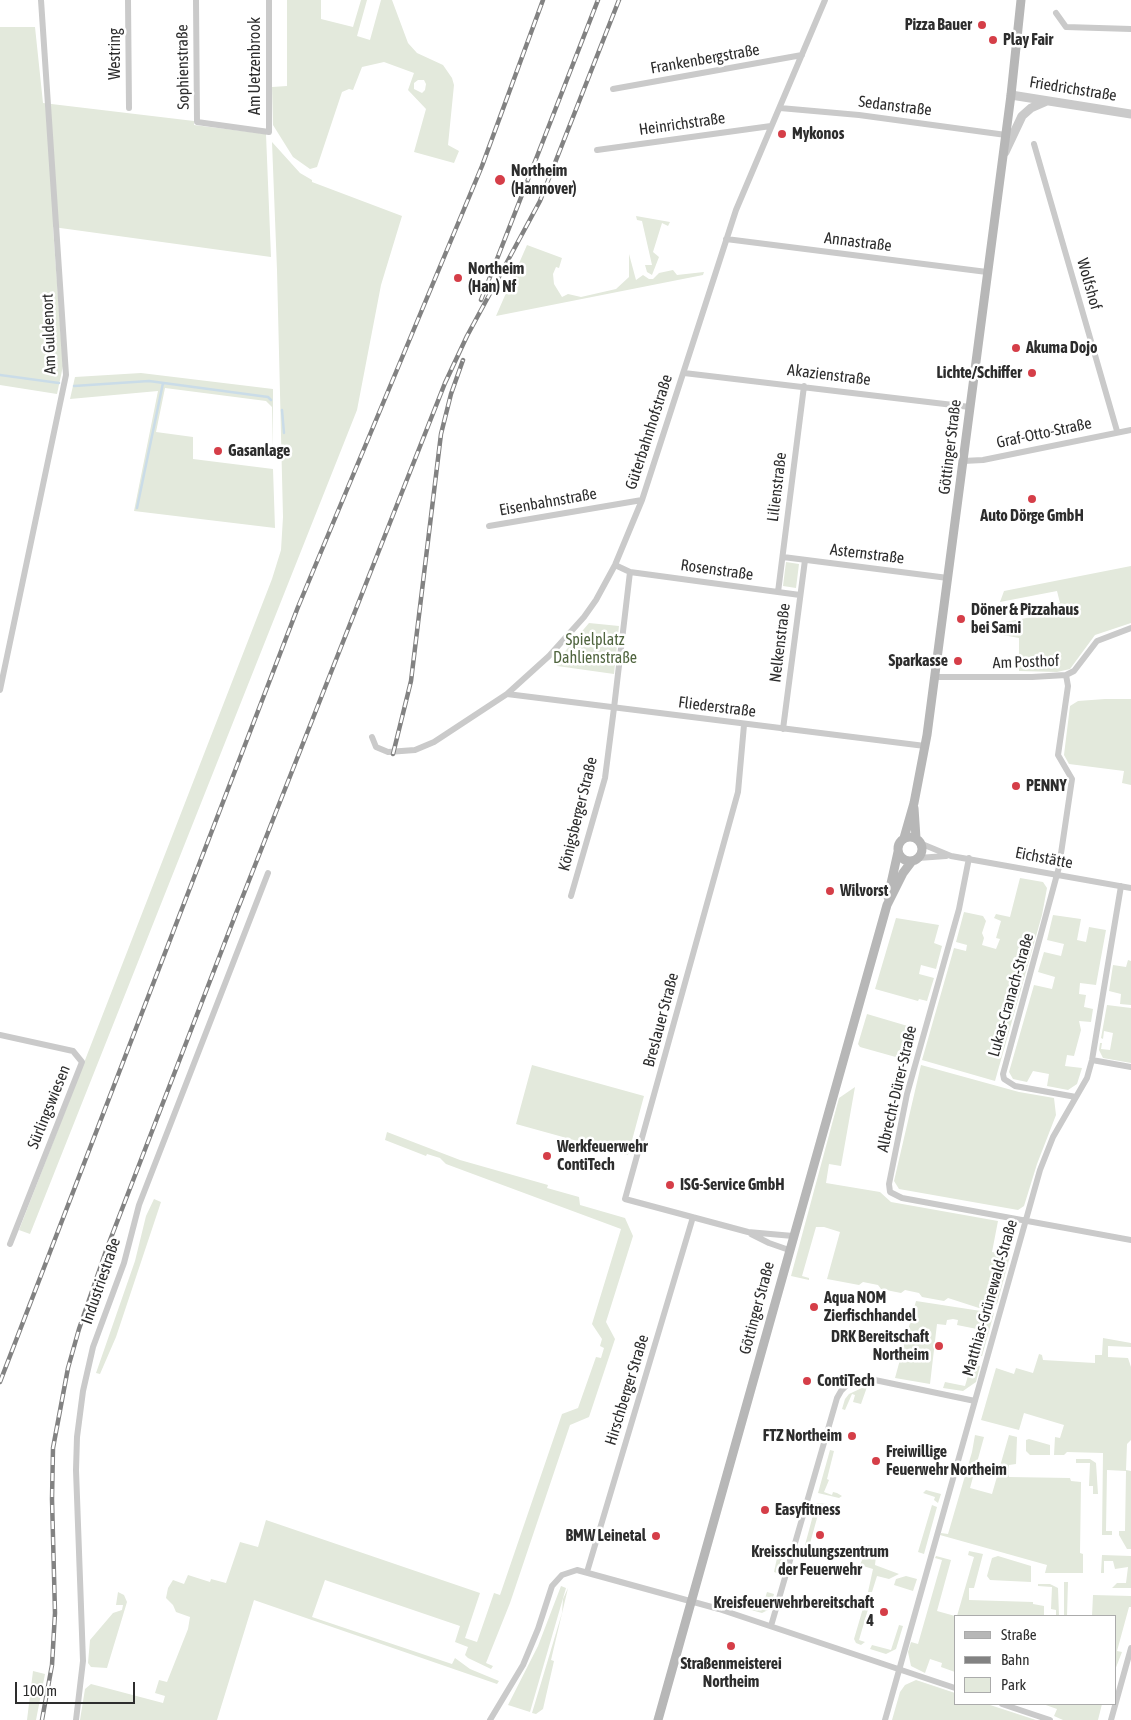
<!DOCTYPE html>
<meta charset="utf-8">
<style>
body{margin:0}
#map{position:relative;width:1131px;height:1720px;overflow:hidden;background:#fff;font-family:"Asap Condensed",sans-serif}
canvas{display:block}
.legend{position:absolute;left:954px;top:1615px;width:162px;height:90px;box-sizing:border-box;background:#fff;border:1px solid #ababab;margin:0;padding:6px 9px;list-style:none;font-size:15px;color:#2d2d2d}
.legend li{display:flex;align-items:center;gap:10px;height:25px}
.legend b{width:25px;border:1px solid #ababab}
.scale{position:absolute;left:15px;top:1682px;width:120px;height:22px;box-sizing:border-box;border:2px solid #2d2d2d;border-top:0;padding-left:6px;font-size:15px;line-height:18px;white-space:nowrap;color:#2d2d2d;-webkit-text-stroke:4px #fff;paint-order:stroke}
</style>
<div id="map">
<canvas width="1131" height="1720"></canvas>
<ul class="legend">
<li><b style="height:6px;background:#b7b7b7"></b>Straße</li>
<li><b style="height:6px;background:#828282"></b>Bahn</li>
<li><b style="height:14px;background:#e3e9dc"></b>Park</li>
</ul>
<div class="scale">100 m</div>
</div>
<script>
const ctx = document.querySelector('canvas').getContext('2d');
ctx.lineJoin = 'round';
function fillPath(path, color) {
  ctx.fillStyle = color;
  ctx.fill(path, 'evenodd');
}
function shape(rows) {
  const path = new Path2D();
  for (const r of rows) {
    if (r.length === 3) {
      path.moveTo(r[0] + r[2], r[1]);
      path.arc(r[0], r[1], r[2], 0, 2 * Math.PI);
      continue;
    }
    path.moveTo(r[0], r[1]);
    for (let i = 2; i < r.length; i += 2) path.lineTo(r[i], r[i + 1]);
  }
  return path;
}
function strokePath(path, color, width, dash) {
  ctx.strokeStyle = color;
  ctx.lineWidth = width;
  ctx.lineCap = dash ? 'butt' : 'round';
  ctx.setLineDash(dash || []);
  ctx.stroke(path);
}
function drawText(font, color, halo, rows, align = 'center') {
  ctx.font = font + ' "Asap Condensed",sans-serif';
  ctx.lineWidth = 5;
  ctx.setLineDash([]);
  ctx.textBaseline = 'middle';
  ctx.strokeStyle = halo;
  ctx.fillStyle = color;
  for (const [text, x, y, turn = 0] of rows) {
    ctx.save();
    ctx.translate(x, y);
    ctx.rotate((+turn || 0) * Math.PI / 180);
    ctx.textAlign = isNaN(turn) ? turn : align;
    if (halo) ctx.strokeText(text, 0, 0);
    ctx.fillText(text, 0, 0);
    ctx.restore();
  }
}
fillPath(shape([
 [287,0,321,0,321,19,353,27,361,0,367,0,357,36,370,40,381,0,392,0,408,43,417,53,443,65,452,78,454,85,448,145,459,151,454,163,414,152,426,109,408,90,414,73,384,62,362,67,353,90,349,89,342,92,317,167,310,169,293,157,273,125,272,87,287,86],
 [418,80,424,80,426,84,425,90,422,93,414,89,414,83],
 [0,27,35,27,43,103,194,121,194,125,266,134,271,257,53,227,63,366,57,394,0,385],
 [272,142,300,173,312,180,312,182,402,216,381,285,357,410,30,1234,19,1230,272,579,281,550,283,517,277,270],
 [636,216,670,222,668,226,662,223,653,252,659,257,652,275,647,272,645,265,652,265,642,221,637,220],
 [527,245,562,258,559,268,556,267,553,274,554,284,562,297,568,294,581,297,616,289,629,277,629,254,636,280,643,275,649,279,653,279,659,273,673,270,677,275,704,272,703,275,496,316],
 [141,373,273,389,273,451,272,407,266,401,165,388,156,432,193,437,193,459,273,469,275,528,134,511,158,391,70,399,75,377],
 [786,562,799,564,796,588,783,586],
 [1131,566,1131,623,1095,635,1070,669,1057,672,1019,671,1019,638,1003,635,1000,623,1058,612,1057,604,1060,603,1057,591,1000,602,1004,591],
 [589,623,619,626,614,674,557,666,556,662],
 [1105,699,1131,699,1131,785,1122,783,1124,771,1069,764,1064,755,1070,706,1078,701],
 [1020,878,1043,882,1047,888,1042,915,995,1081,922,1060,954,948,966,951,967,945,956,942,964,912,983,916,986,921,982,933,984,938,982,945,996,949,1000,939,996,938,1001,921,994,918,996,914,1010,917],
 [1053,915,1081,919,1077,940,1086,942,1089,927,1106,930,1096,985,1080,983,1079,994,1086,995,1084,1007,1093,1009,1091,1022,1079,1021,1081,1030,1074,1056,1067,1055,1065,1066,1082,1068,1077,1084,1068,1090,1047,1086,1049,1074,1033,1071,1027,1082,1013,1079,1009,1072,1034,985,1052,989,1055,977,1038,972,1044,952,1061,956,1064,944,1047,940],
 [896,918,939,925,934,943,942,946,936,969,921,965,919,974,934,978,927,1001,919,999,918,1001,875,989],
 [1128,960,1131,961,1131,1005,1120,1004,1121,994,1109,991,1113,965,1126,967],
 [1107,1005,1131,1008,1131,1063,1103,1058,1099,1050,1100,1043,1102,1043,1101,1049,1110,1050,1113,1033,1104,1031,1103,1039,1101,1038],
 [867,1014,911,1027,905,1054,912,1056,910,1061,860,1047,858,1044],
 [532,1065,644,1096,628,1155,516,1124],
 [921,1065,1019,1092,1054,1098,1056,1115,1037,1164,1024,1206,1018,1210,899,1189,894,1181],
 [855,1087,841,1166,829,1164,826,1183,880,1192,891,1202,998,1221,992,1252,1010,1256,997,1304,979,1308,948,1298,944,1301,922,1297,919,1293,905,1290,901,1293,881,1289,878,1285,863,1282,859,1285,827,1279,840,1232,824,1227,816,1227,802,1276,809,1278,809,1280,791,1276,839,1098],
 [387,1132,460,1160,548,1185,547,1188,579,1197,580,1205,625,1218,633,1236,606,1322,615,1339,589,1417,570,1425,510,1603,486,1663,493,1666,491,1669,468,1658,465,1655,468,1647,455,1642,460,1626,325,1580,312,1617,452,1664,455,1658,470,1669,499,1681,497,1684,254,1600,217,1720,80,1720,85,1689,91,1684,163,1703,165,1696,155,1693,159,1680,167,1682,188,1629,190,1617,176,1612,173,1605,166,1598,168,1588,173,1580,184,1584,188,1575,210,1582,211,1579,226,1583,240,1542,258,1547,266,1520,480,1593,465,1638,477,1642,494,1593,500,1595,562,1414,578,1408,596,1357,601,1358,604,1348,600,1346,602,1339,592,1324,621,1229,446,1164,440,1158,427,1154,426,1156,385,1140],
 [154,1199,161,1202,116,1337,100,1374,96,1373,135,1261,146,1216],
 [916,1301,994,1313,982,1356,975,1355,974,1364,980,1366,976,1382,963,1391,943,1388,945,1382,965,1386,980,1335,977,1334,977,1329,957,1325,958,1320,953,1319,947,1320,946,1325,937,1324,930,1384,895,1378],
 [1103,1338,1131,1343,1131,1347,1108,1346,1108,1357,1128,1358,1131,1367,1131,1440,1127,1444,1126,1470,1131,1471,1131,1549,1127,1549,1119,1535,1119,1531,1125,1531,1126,1471,1107,1470,1106,1531,1112,1531,1112,1535,1102,1535,1103,1453,1067,1452,1064,1455,1054,1455,1055,1437,1060,1438,1064,1425,1024,1413,1019,1430,981,1420,996,1368,1014,1374,1016,1368,1033,1373,1039,1354,1042,1355,1043,1360,1095,1363,1095,1355,1102,1355],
 [864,1387,867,1387,861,1404,853,1402,855,1395,852,1394,845,1410,842,1409,845,1399,849,1394],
 [975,1435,984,1437,970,1488,992,1494,1009,1435,1017,1437,1016,1464,1009,1465,1009,1477,1070,1478,1071,1481,1081,1482,1080,1553,1083,1554,1083,1573,1045,1573,1047,1565,940,1535,941,1533,948,1534,972,1452],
 [1029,1439,1050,1445,1050,1455,1030,1455,1026,1451,1026,1440],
 [830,1450,834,1451,827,1479,829,1480,824,1492,832,1495,833,1492,837,1493,842,1496,839,1498,818,1493],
 [1076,1459,1090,1459,1096,1463,1098,1494,1093,1494,1093,1486,1089,1486,1090,1463,1076,1463],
 [926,1490,941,1494,938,1503,934,1500,935,1497,923,1493],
 [818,1503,826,1504,824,1512,819,1511,809,1547,805,1545,816,1504],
 [828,1504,839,1507,837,1515,826,1512],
 [932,1505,937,1507,924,1554,918,1552],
 [868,1545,877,1547,875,1565,899,1574,889,1579,877,1576,872,1592,868,1592,873,1569,860,1565],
 [969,1551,983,1554,974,1588,969,1588,969,1600,1033,1602,1033,1604,1044,1606,1044,1616,957,1616,974,1557,968,1555],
 [778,1553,784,1558,780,1574,774,1572],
 [1102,1555,1131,1556,1131,1588,1112,1588,1117,1583,1126,1583,1128,1567,1115,1569,1113,1561,1104,1561,1104,1573,1101,1573],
 [936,1556,951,1560,937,1611,955,1616,955,1672,941,1667,942,1663,930,1659,925,1673,911,1666,908,1652,911,1642,918,1644,942,1560,935,1558],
 [998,1556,1031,1566,1031,1582,990,1580,987,1576,992,1558],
 [906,1576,917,1579,913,1591,894,1585,896,1579],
 [1064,1582,1068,1582,1067,1616,1064,1616],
 [1038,1584,1050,1584,1058,1588,1059,1616,1056,1616,1056,1610,1051,1609,1052,1587,1038,1586],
 [561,1586,566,1588,530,1712,508,1705,538,1646],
 [568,1588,551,1660,554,1661,543,1709,536,1714,532,1713,562,1613,563,1599],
 [118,1592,124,1595,127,1602,107,1668,91,1667,88,1663,90,1640,113,1613,122,1610,123,1605,116,1605],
 [767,1592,774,1594,770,1609,762,1613,751,1610,764,1602],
 [1093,1595,1131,1596,1131,1607,1129,1607,1117,1651,1122,1652,1115,1670,1115,1616,1092,1616],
 [866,1598,869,1606,859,1640,865,1642,861,1645,856,1643,854,1639],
 [899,1625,903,1626,896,1649,886,1654,870,1649,872,1645,891,1650],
 [33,1671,45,1674,36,1720,27,1720],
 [916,1680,955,1693,955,1704,987,1704,1036,1720,892,1720,900,1692,905,1685],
 [1043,1704,1102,1704,1098,1720,1063,1720,1054,1716,1057,1709]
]), '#e3e9dc');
strokePath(shape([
 [0,375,59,383],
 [74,386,149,381,268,397,271,400],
 [282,410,284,433],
 [137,508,163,383]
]), '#cadce8', 2.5);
strokePath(shape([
 [128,0,129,108],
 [196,0,197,122,269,132,269,0],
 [1056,13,1066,27,1131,29],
 [613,89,802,55],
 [780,108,859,115,1006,135],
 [1034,144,1117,431],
 [597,150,771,126],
 [726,239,987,272],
 [684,373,970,407],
 [963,461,983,460,1131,430],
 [489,526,642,500],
 [783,557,948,578],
 [630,572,800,595],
 [778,592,804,386],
 [1066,675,1068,686,1058,755,1072,779,1059,867,1003,1074,1004,1079,1015,1086,1076,1097],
 [935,677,1032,677,1066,675,1074,671,1097,641,1131,628],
 [0,690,66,375,41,0],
 [507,694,925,746],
 [744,725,738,792,625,1199,748,1232,793,1236],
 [783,729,805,560],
 [372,737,376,747,388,752,415,750,434,742,507,694,549,656,584,617,596,600,615,565,642,500,736,210,825,0],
 [922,844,951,856,1131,888],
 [918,858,946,856],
 [969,858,959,909,907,1094,889,1184,890,1192,902,1198,1131,1240],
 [571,896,605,778,614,708,630,572,615,565],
 [0,1035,73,1051,82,1062,10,1244],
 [1092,1060,1131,1067],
 [751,1234,769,1243,789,1250],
 [587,1572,693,1217],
 [771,1626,837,1398,841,1391,848,1384,858,1380,870,1379,975,1401],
 [1002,1704,1050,1720],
 [76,1720,83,1661,76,1470,77,1437,83,1391,93,1347,124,1263,139,1205,268,873],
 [490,1720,523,1665,538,1629,552,1586,562,1575,577,1570,719,1609,955,1688],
 [885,1720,1040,1170,1053,1137,1087,1078,1092,1060,1121,886],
 [1111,1720,1131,1648]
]), '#cacaca', 6);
strokePath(shape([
 [1011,95,1131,114],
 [1005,152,1022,116,1031,108,1047,101]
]), '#cacaca', 9);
strokePath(shape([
 [914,808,916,838],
 [910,849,12],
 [904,838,914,803,927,735,1011,95,1021,0],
 [888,897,898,852],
 [658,1720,887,905,903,873,912,861]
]), '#b7b7b7', 9);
const rail = shape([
 [481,300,598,0],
 [393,754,411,681,441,434,451,394,463,360],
 [0,1382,298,607,482,166,543,0],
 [42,1720,52,1665,55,1613,52,1499,53,1448,68,1368,79,1329,107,1248,235,916,445,383,467,336,540,201,619,0]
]);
strokePath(rail, '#828282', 4.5);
strokePath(rail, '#fff', 2.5, [8]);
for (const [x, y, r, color] of [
 [982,25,5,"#d53e48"],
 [993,40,5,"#d53e48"],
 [782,134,5,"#d53e48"],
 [500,180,6,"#d53e48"],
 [458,278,5,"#d53e48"],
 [1016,348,5,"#d53e48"],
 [1032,373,5,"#d53e48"],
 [218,451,5,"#d53e48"],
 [1032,499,5,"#d53e48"],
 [961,619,5,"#d53e48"],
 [958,661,5,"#d53e48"],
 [1016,786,5,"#d53e48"],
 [830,891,5,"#d53e48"],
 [547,1156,5,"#d53e48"],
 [670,1185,5,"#d53e48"],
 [814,1307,5,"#d53e48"],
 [939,1346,5,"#d53e48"],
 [807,1381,5,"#d53e48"],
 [852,1436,5,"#d53e48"],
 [876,1461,5,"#d53e48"],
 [765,1510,5,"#d53e48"],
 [820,1535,5,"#d53e48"],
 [656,1536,5,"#d53e48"],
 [884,1612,5,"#d53e48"],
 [731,1646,5,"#d53e48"]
]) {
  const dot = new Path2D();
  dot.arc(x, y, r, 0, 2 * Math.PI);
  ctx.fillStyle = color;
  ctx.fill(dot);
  strokePath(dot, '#fff', 2);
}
drawText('bold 16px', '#2d2d2d', '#fff', [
 ["Pizza Bauer",972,25,"right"],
 ["Play Fair",1003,40],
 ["Mykonos",792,134],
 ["Northeim",511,171],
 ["(Hannover)",511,189],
 ["Northeim",468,269],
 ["(Han) Nf",468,287],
 ["Akuma Dojo",1026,348],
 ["Lichte/Schiffer",1022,373,"right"],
 ["Gasanlage",228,451],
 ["Auto Dörge GmbH",1032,516,"center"],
 ["Döner & Pizzahaus",971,610],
 ["bei Sami",971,628],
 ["Sparkasse",948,661,"right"],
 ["PENNY",1026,786],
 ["Wilvorst",840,891],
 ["Werkfeuerwehr",557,1147],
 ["ContiTech",557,1165],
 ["ISG-Service GmbH",680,1185],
 ["Aqua NOM",824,1298],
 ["Zierfischhandel",824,1316],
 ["DRK Bereitschaft",929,1337,"right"],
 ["Northeim",929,1355,"right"],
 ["ContiTech",817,1381],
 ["FTZ Northeim",842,1436,"right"],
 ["Freiwillige",886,1452],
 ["Feuerwehr Northeim",886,1470],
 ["Easyfitness",775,1510],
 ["BMW Leinetal",646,1536,"right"],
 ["Kreisschulungszentrum",820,1552,"center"],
 ["der Feuerwehr",820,1570,"center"],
 ["Kreisfeuerwehrbereitschaft",874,1603,"right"],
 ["4",874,1621,"right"],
 ["Straßenmeisterei",731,1664,"center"],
 ["Northeim",731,1682,"center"]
], 'left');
drawText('16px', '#2d2d2d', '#fff', [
 ["Westring",115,54,-90],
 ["Frankenbergstraße",705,59,-10],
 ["Am Uetzenbrook",255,66,-90],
 ["Sophienstraße",183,67,-91],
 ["Friedrichstraße",1073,89,9],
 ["Sedanstraße",895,106,7],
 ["Heinrichstraße",682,124,-8],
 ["Annastraße",858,242,7],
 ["Wolfshof",1089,284,74],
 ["Am Guldenort",49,334,-92],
 ["Akazienstraße",829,375,7],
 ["Güterbahnhofstraße",649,432,-72],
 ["Graf-Otto-Straße",1044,433,-12],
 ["Göttinger Straße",950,447,-83],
 ["Lilienstraße",777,487,-83],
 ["Eisenbahnstraße",548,502,-10],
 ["Asternstraße",867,554,7],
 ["Rosenstraße",717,570,8],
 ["Nelkenstraße",780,643,-83],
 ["Am Posthof",1026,662,-2],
 ["Fliederstraße",717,707,7],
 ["Königsberger Straße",578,814,-76],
 ["Eichstätte",1044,858,11],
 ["Lukas-Cranach-Straße",1011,995,-74],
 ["Breslauer Straße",661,1020,-75],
 ["Albrecht-Dürer-Straße",897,1089,-77],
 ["Sürlingswiesen",49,1107,-68],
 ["Industriestraße",101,1281,-71],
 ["Matthias-Grünewald-Straße",990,1298,-74],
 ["Göttinger Straße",757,1308,-75],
 ["Hirschberger Straße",627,1390,-73]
]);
drawText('16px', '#50653f', '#fff', [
 ["Spielplatz",595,640],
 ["Dahlienstraße",595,658]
]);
</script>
